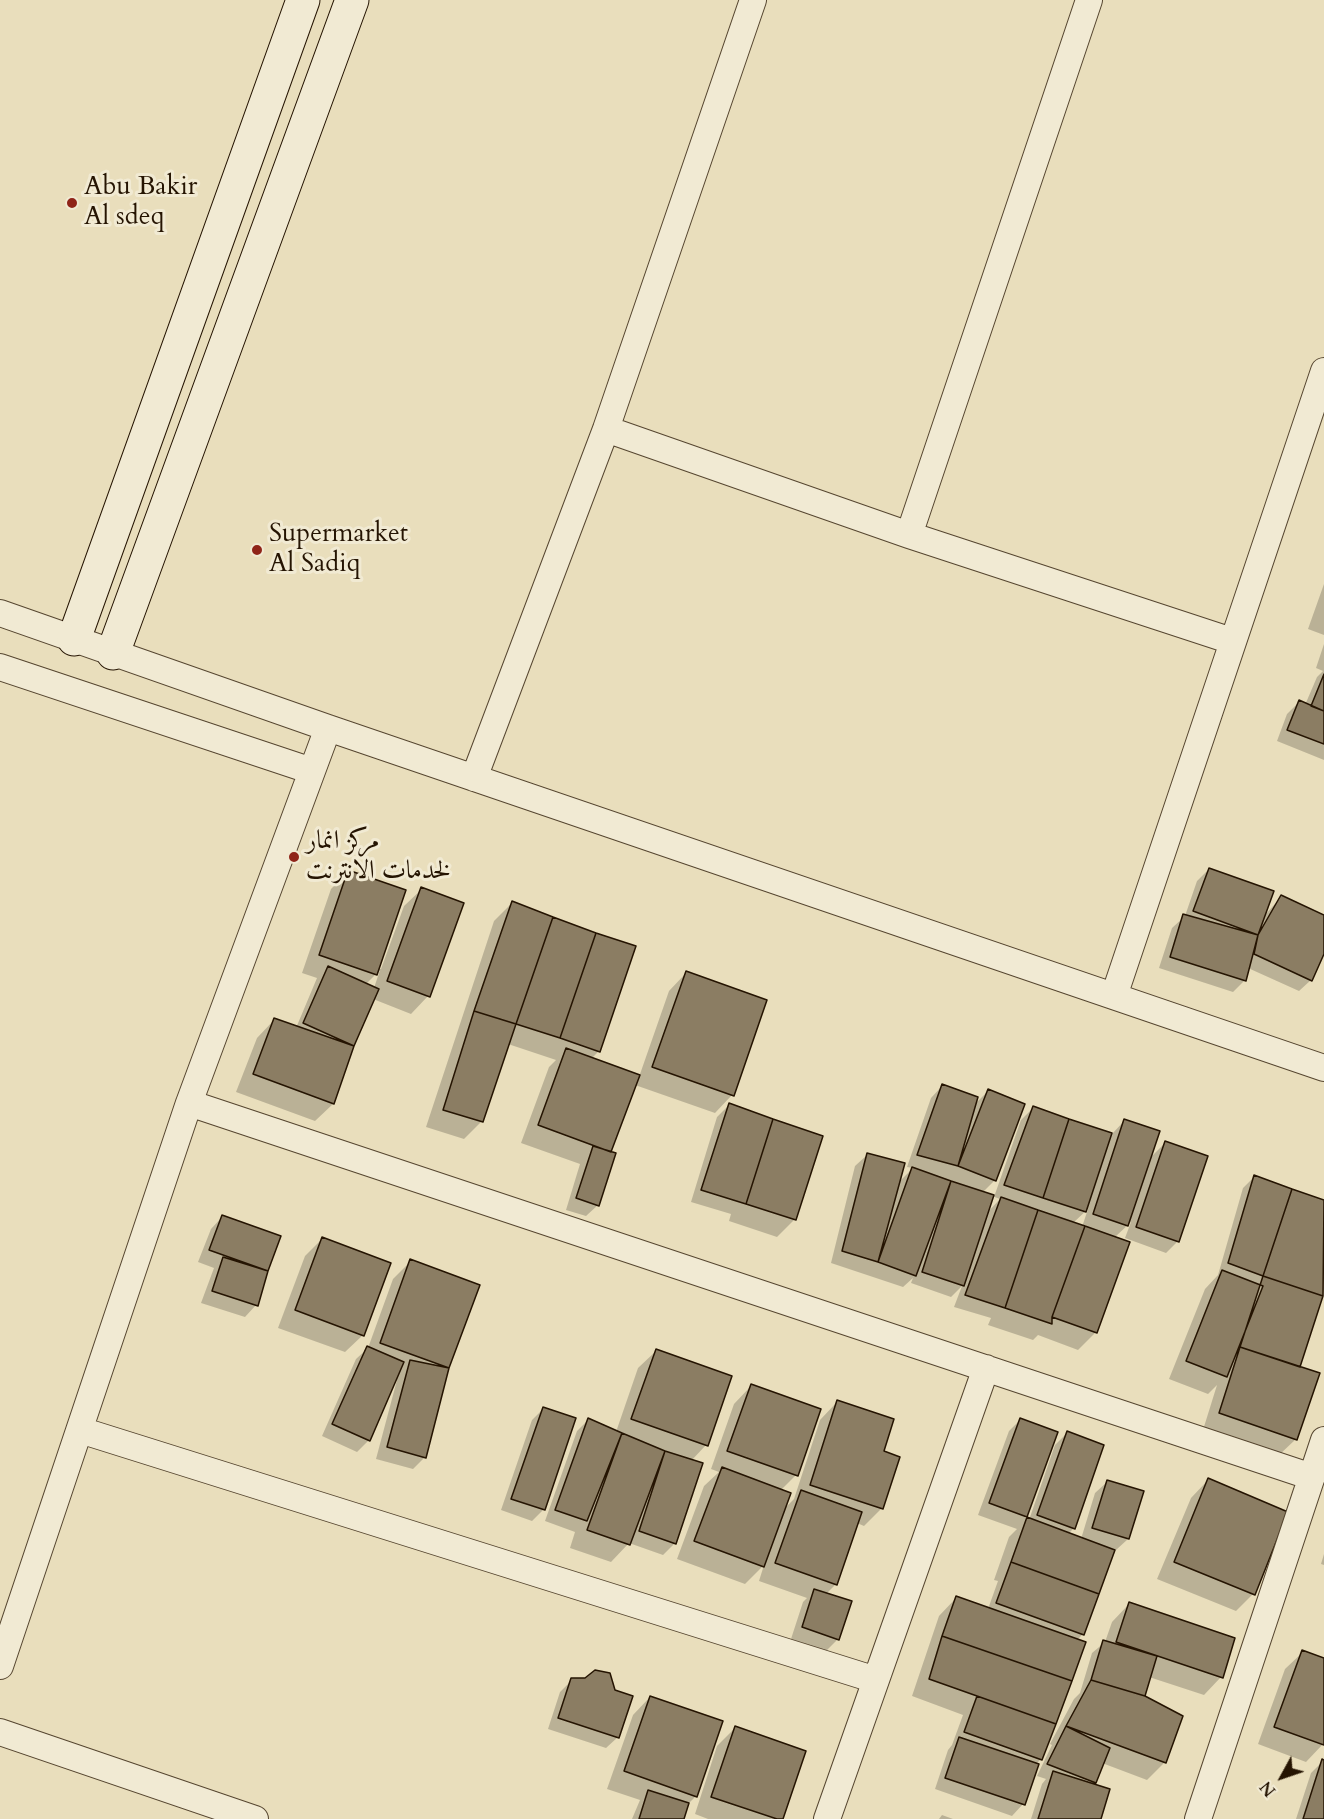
<!DOCTYPE html>
<meta charset="utf-8">
<style>
body{margin:0}
#map{position:relative;width:1324px;height:1819px;overflow:hidden;background:#e9debc;font-family:Cardo,serif}
canvas{display:block}
.north{position:absolute;left:1252px;top:1747px;width:60px;height:60px;-webkit-text-stroke:4px #f1ead3;paint-order:stroke;rotate:230deg;font-size:16px;font-weight:700;line-height:24px;text-align:center;color:#251402}
.north::after{content:'';display:block;margin:auto;width:21px;height:27px;background:#251402;clip-path:polygon(50% 0,100% 100%,50% 72%,0 100%)}
</style>
<div id="map">
<canvas width="1324" height="1819"></canvas>
<div class="north">N</div>
</div>
<script>
const ctx = document.querySelector('canvas').getContext('2d');
ctx.lineJoin = 'round';
function fillPath(path, color) {
  ctx.fillStyle = color;
  ctx.fill(path, 'evenodd');
}
function shape(rows) {
  const path = new Path2D();
  for (const r of rows) {
    path.moveTo(r[0], r[1]);
    for (let i = 2; i < r.length; i += 2) path.lineTo(r[i], r[i + 1]);
  }
  return path;
}
function strokePath(path, color, width, dash) {
  ctx.strokeStyle = color;
  ctx.lineWidth = width;
  ctx.lineCap = dash ? 'butt' : 'round';
  ctx.setLineDash(dash || []);
  ctx.stroke(path);
}
function drawText(font, color, halo, rows, align = 'center') {
  ctx.font = font + ' Cardo,Amiri,serif';
  ctx.lineWidth = 6;
  ctx.setLineDash([]);
  ctx.textBaseline = 'middle';
  ctx.strokeStyle = halo;
  ctx.fillStyle = color;
  for (const [text, x, y, turn = 0] of rows) {
    ctx.save();
    ctx.translate(x, y);
    ctx.rotate((+turn || 0) * Math.PI / 180);
    ctx.textAlign = isNaN(turn) ? turn : align;
    if (halo) ctx.strokeText(text, 0, 0);
    ctx.fillText(text, 0, 0);
    ctx.restore();
  }
}
fillPath(shape([
 [1324,584,1324,635,1308,629],
 [1324,644,1324,760,1277,741,1287,714,1299,702,1305,705,1317,677,1323,671,1316,668],
 [1209,869,1265,915,1281,897,1324,916,1324,951,1311,980,1299,991,1248,968,1245,980,1233,992,1159,968,1172,928,1185,916,1197,881],
 [349,871,378,968,381,969,404,906,422,889,428,996,411,1014,373,999,353,1046,333,1104,315,1121,236,1092,257,1038,274,1020,296,1028,317,978,302,973,331,889],
 [380,970,374,988,366,984],
 [512,903,599,1051,591,1059,639,1077,669,991,686,973,732,1095,715,1113,635,1085,609,1152,598,1205,586,1216,566,1210,580,1164,521,1143,549,1067,556,1060,508,1044,482,1121,464,1139,426,1127,494,921],
 [942,1086,974,1105,988,1091,995,1180,982,1193,994,1197,1021,1120,1033,1108,1112,1134,1125,1120,1149,1159,1165,1143,1178,1241,1166,1253,1125,1238,1131,1222,1114,1238,1096,1332,1078,1350,1038,1335,1033,1340,988,1325,991,1318,954,1307,962,1286,951,1297,911,1283,913,1278,903,1287,831,1263,855,1166,867,1155,898,1183,913,1168,907,1167,931,1098],
 [992,1196,1000,1199,986,1214],
 [1088,1209,1082,1227,1073,1223],
 [729,1105,821,1137,794,1220,777,1237,729,1221,731,1214,691,1202,717,1117],
 [1255,1176,1324,1201,1324,1290,1298,1368,1296,1439,1278,1456,1203,1430,1217,1385,1208,1394,1169,1379,1205,1289,1218,1275,1243,1188],
 [222,1217,279,1237,256,1305,245,1317,201,1303,214,1268,198,1262,211,1229],
 [322,1239,363,1335,345,1352,278,1328,305,1256],
 [411,1261,478,1286,448,1368,425,1457,413,1469,376,1459,397,1380,395,1380,369,1440,357,1452,322,1436,356,1359,368,1348,393,1279],
 [656,1351,730,1377,706,1445,691,1461,675,1543,663,1555,629,1543,611,1562,570,1548,575,1532,545,1521,577,1431,589,1419,616,1432,638,1368],
 [751,1386,796,1475,780,1491,784,1509,794,1499,820,1420,837,1402,882,1452,882,1508,864,1526,857,1523,836,1584,826,1594,838,1639,826,1651,791,1639,803,1602,807,1598,759,1581,764,1565,745,1584,677,1559,704,1486,719,1472,711,1469,734,1404],
 [543,1409,574,1419,543,1510,532,1521,501,1510,532,1420],
 [1020,1420,1056,1433,1025,1518,1029,1520,1055,1445,1067,1433,1074,1528,1068,1534,1081,1539,1095,1493,1107,1482,1128,1539,1116,1550,1113,1549,1083,1634,1077,1640,1041,1759,1035,1765,1023,1804,1012,1816,935,1789,948,1750,952,1745,963,1715,912,1696,939,1616,956,1598,988,1609,998,1581,994,1580,1009,1537,1017,1529,978,1515,1009,1431],
 [1208,1480,1253,1594,1236,1611,1157,1579,1191,1498],
 [1324,1554,1324,1565,1321,1564],
 [1129,1604,1221,1677,1204,1695,1149,1677,1143,1697,1165,1762,1147,1780,1102,1763,1094,1784,1108,1789,1099,1819,1031,1819,1042,1784,1046,1779,1037,1776,1052,1745,1050,1744,1074,1699,1080,1693,1092,1653,1105,1642,1112,1622],
 [1303,1652,1324,1660,1324,1743,1306,1762,1258,1744,1285,1669],
 [572,1680,618,1737,606,1748,548,1729,560,1692],
 [650,1697,696,1796,687,1805,683,1819,632,1819,640,1800,607,1789,633,1715],
 [735,1728,781,1819,708,1819,695,1814,717,1746],
 [1323,1761,1324,1819,1296,1819,1311,1773],
 [942,1815,953,1819,939,1819]
]), '#0003');
const building = shape([
 [1324,674,1324,711,1311,706,1324,674],
 [1299,700,1324,711,1324,744,1287,730,1299,700],
 [1209,868,1274,891,1258,935,1193,911,1209,868],
 [348,870,406,890,377,975,319,955,348,870],
 [421,887,464,903,430,997,387,981,421,887],
 [1281,895,1324,915,1324,954,1312,981,1254,954,1258,935,1281,895],
 [512,901,553,917,516,1024,474,1011,512,901],
 [1183,914,1258,935,1246,981,1170,957,1183,914],
 [553,917,596,933,560,1038,516,1024,553,917],
 [596,933,636,946,600,1052,560,1038,596,933],
 [328,966,379,989,354,1046,303,1023,328,966],
 [686,971,767,1000,734,1096,652,1067,686,971],
 [474,1011,516,1024,483,1122,443,1110,474,1011],
 [274,1018,354,1046,334,1104,253,1074,274,1018],
 [566,1048,640,1075,611,1152,538,1125,566,1048],
 [942,1084,978,1097,958,1166,917,1155,942,1084],
 [988,1089,1025,1104,996,1181,958,1166,988,1089],
 [729,1103,773,1119,746,1204,701,1190,729,1103],
 [1033,1106,1069,1119,1043,1198,1004,1185,1033,1106],
 [773,1119,823,1136,796,1220,746,1204,773,1119],
 [1069,1119,1112,1133,1086,1212,1043,1198,1069,1119],
 [1124,1119,1160,1131,1128,1226,1093,1214,1124,1119],
 [1165,1141,1208,1156,1179,1242,1136,1227,1165,1141],
 [593,1146,616,1153,599,1206,576,1198,593,1146],
 [867,1153,905,1163,878,1262,842,1251,867,1153],
 [912,1167,951,1181,916,1276,878,1262,912,1167],
 [1254,1175,1292,1189,1263,1276,1228,1263,1254,1175],
 [951,1181,994,1195,964,1286,922,1272,951,1181],
 [1292,1189,1324,1200,1323,1296,1263,1276,1292,1189],
 [1001,1197,1038,1210,1005,1308,965,1295,1001,1197],
 [1038,1210,1085,1226,1052,1317,1052,1324,1005,1308,1038,1210],
 [222,1215,281,1236,268,1271,209,1250,222,1215],
 [1085,1226,1130,1242,1097,1333,1052,1317,1085,1226],
 [322,1237,391,1263,364,1336,295,1310,322,1237],
 [223,1257,268,1271,258,1306,212,1291,223,1257],
 [410,1259,480,1285,449,1368,380,1343,410,1259],
 [1222,1270,1263,1286,1227,1377,1186,1361,1222,1270],
 [1263,1276,1323,1296,1300,1367,1240,1347,1263,1276],
 [367,1346,404,1362,370,1441,332,1424,367,1346],
 [1240,1347,1320,1373,1297,1440,1219,1413,1240,1347],
 [656,1349,732,1376,708,1446,631,1419,656,1349],
 [410,1360,449,1368,426,1458,387,1447,410,1360],
 [751,1384,821,1409,798,1476,727,1451,751,1384],
 [837,1400,894,1419,884,1451,900,1457,883,1509,810,1485,837,1400],
 [543,1407,576,1418,545,1510,511,1499,543,1407],
 [588,1418,622,1433,587,1521,555,1510,588,1418],
 [1020,1418,1058,1432,1027,1517,989,1503,1020,1418],
 [1067,1431,1104,1445,1075,1529,1037,1515,1067,1431],
 [622,1433,665,1451,630,1545,587,1530,622,1433],
 [665,1451,703,1463,676,1544,639,1531,665,1451],
 [722,1467,791,1493,764,1567,694,1541,722,1467],
 [1208,1478,1288,1512,1255,1595,1174,1562,1208,1478],
 [1107,1480,1144,1491,1129,1539,1092,1528,1107,1480],
 [801,1490,862,1512,837,1585,775,1563,801,1490],
 [1027,1517,1115,1550,1099,1594,1011,1562,1027,1517],
 [1011,1562,1099,1594,1084,1635,996,1603,1011,1562],
 [814,1589,852,1601,839,1640,802,1627,814,1589],
 [956,1596,1086,1642,1072,1681,942,1636,956,1596],
 [1129,1602,1235,1638,1223,1678,1116,1642,1129,1602],
 [942,1636,1072,1681,1056,1724,929,1679,942,1636],
 [1103,1640,1157,1656,1145,1696,1091,1680,1103,1640],
 [1302,1650,1324,1658,1324,1745,1274,1727,1302,1650],
 [595,1670,610,1673,615,1690,633,1696,619,1738,558,1718,571,1678,585,1678,595,1670],
 [1091,1680,1145,1696,1183,1716,1166,1763,1066,1726,1091,1680],
 [650,1696,723,1721,697,1797,624,1771,650,1696],
 [977,1696,1056,1724,1042,1760,964,1732,977,1696],
 [735,1726,806,1751,783,1819,777,1819,711,1797,735,1726],
 [1066,1726,1110,1748,1096,1783,1047,1764,1066,1726],
 [959,1737,1039,1764,1025,1805,945,1778,959,1737],
 [1322,1759,1324,1760,1324,1819,1303,1819,1322,1759],
 [1053,1771,1110,1789,1101,1819,1038,1819,1053,1771],
 [648,1790,689,1803,684,1819,639,1819,648,1790]
]);
fillPath(building, '#8b7d63');
strokePath(building, '#251402', 1.5);
const street = shape([
 [606,429,909,535,1232,641],
 [909,535,1089,0],
 [0,613,328,728,1324,1068],
 [0,667,312,771],
 [474,778,606,429,753,0],
 [1114,996,1324,371],
 [189,1103,1312,1477],
 [80,1430,876,1680],
 [0,1666,189,1103,328,728],
 [0,1732,255,1819],
 [827,1819,986,1368],
 [1198,1819,1324,1440]
]);
const secondary = shape([
 [74,639,303,0],
 [113,653,352,0]
]);
strokePath(street, '#564630', 28);
strokePath(secondary, '#251402', 35);
strokePath(street, '#f1ead3', 26);
strokePath(secondary, '#f1ead3', 33);
for (const [x, y, r, color] of [
 [72,203,6,"#8f2418"],
 [257,550,6,"#8f2418"],
 [294,857,6,"#8f2418"]
]) {
  const dot = new Path2D();
  dot.arc(x, y, r, 0, 2 * Math.PI);
  ctx.fillStyle = color;
  ctx.fill(dot);
  strokePath(dot, '#f1ead3', 2);
}
drawText('26px', '#251402', '#f1ead3', [
 ["Abu Bakir",84,188],
 ["Al sdeq",84,218],
 ["Supermarket",269,535],
 ["Al Sadiq",269,565],
 ["مركز انمار",306,842],
 ["لخدمات الانترنت",306,872]
], 'left');
</script>
